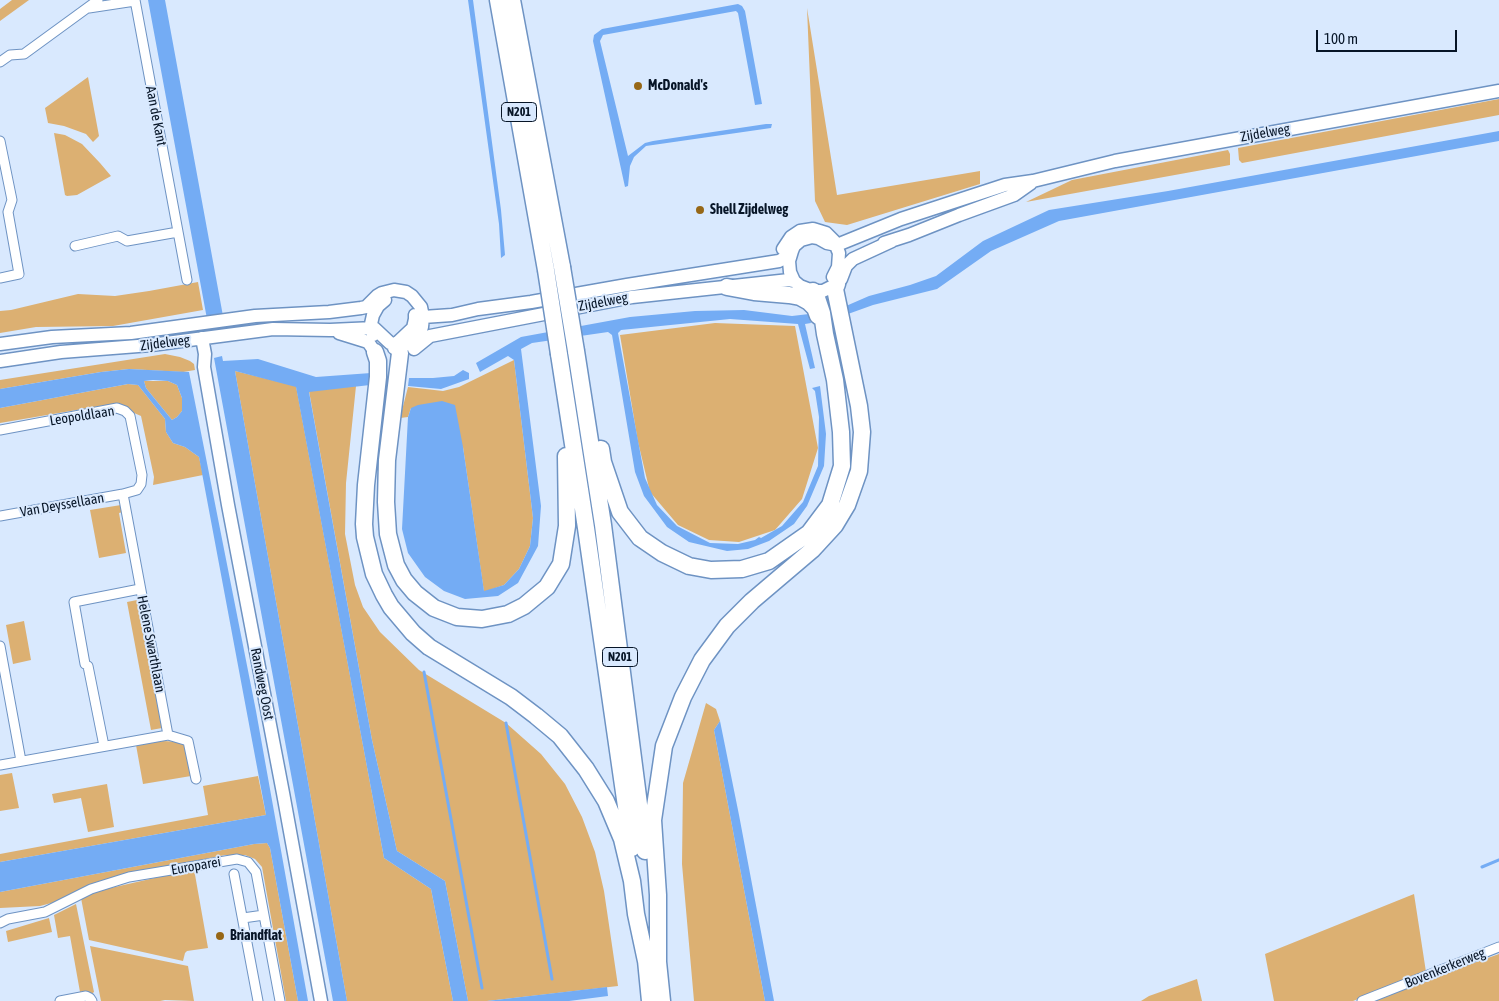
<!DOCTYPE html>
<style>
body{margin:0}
#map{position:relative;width:1499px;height:1001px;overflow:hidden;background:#d9e9fe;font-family:"Asap Condensed",sans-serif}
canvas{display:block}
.scale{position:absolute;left:1316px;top:30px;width:141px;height:22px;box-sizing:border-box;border:2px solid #071527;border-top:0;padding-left:6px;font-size:15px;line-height:18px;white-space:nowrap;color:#071527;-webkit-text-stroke:4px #d9e9fe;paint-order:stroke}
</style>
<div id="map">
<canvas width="1499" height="1001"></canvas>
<div class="scale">100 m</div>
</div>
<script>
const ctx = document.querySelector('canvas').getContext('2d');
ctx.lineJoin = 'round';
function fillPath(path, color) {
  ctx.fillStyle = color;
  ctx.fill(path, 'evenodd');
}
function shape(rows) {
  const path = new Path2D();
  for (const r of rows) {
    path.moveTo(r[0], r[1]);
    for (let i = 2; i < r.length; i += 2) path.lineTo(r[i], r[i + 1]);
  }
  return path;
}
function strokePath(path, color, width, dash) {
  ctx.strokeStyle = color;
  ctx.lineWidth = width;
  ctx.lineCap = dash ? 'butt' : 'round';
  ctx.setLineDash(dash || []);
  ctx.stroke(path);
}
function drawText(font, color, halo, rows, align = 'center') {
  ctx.font = font + ' "Asap Condensed",sans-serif';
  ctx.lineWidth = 4;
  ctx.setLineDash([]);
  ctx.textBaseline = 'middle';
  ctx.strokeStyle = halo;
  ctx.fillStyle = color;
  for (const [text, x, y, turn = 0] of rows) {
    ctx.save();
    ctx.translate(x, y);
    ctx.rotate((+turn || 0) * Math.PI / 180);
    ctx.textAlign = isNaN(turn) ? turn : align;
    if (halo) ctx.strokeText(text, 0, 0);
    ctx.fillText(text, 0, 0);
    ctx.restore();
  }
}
fillPath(shape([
 [12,0,29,0,0,21,0,9],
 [807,8,837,195,980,171,980,184,847,225,825,222,815,201],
 [88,77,99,136,93,142,86,134,64,126,48,123,45,108],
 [1499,99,1499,115,1242,163,1239,160,1238,148],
 [54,133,65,135,82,144,100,163,111,176,77,195,67,196,65,195],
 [1228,150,1230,154,1230,165,1026,202,1072,180],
 [198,282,203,310,113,326,36,327,0,333,0,311,11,310,78,294,115,296,149,291],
 [715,323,795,326,818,448,802,499,775,530,739,542,709,540,678,525,650,492,638,442,620,335],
 [165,354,180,357,190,361,194,364,195,370,183,372,129,369,101,372,0,389,0,380],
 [514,360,533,518,530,546,519,569,504,585,484,592,463,447,411,408,408,417,400,418,408,387,443,391,459,387],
 [235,371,296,386,384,858,431,889,453,1001,347,1001],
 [144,381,168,381,177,385,182,398,182,411,177,417,172,420,146,388],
 [128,384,138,385,165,419,166,432,173,443,185,447,199,457,203,475,153,485,154,477,141,416,118,406,106,405,0,423,0,408],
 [356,386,346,483,345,534,355,585,363,607,380,632,419,670,506,723,541,754,565,784,582,817,595,852,604,891,618,986,487,1001,468,1001,445,881,397,851,372,740,309,391],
 [121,505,123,512,119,513,126,553,99,558,90,510],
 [137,600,162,728,151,730,127,602],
 [24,621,31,660,13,664,6,625],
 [706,703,716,709,720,721,714,730,765,1001,694,1001,682,864,683,783],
 [163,741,182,742,185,745,191,776,143,784,136,745],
 [12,773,19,808,0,811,0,775],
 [258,776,266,815,0,862,0,854,208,815,203,786],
 [107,784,114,827,88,832,81,798,54,803,52,794],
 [267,843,270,848,298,1001,286,1001,262,867,255,859,245,855,225,855,117,877,93,884,55,902,40,906,0,908,0,892,254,844],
 [194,869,208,948,187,951,185,953,183,961,89,940,81,898,93,892],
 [1414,894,1426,972,1353,1001,1274,1001,1265,954],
 [76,904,94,992,90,995,83,991,80,992,70,936,58,938,54,915],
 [49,918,52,932,8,942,6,931],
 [90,946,188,966,194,1001,165,1000,160,1001,101,1001],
 [1499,954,1499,1001,1373,1001,1426,980],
 [1197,979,1202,1001,1141,1001,1149,996]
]), '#dcb072');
fillPath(shape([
 [148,0,165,0,223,316,207,319],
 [468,0,473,0,501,210,505,255,501,258,499,224],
 [738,4,742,6,745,11,762,104,755,105,738,13,736,11,603,35,600,41,628,156,645,143,653,141,766,124,772,124,771,128,646,146,634,157,630,166,628,186,625,187,593,41,594,35,602,29],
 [1499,131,1499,141,1059,221,991,251,937,289,873,305,848,314,846,306,869,296,910,285,936,276,983,241,1049,210,1168,191],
 [744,310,792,316,809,314,811,323,805,324,815,368,810,369,798,324,730,319,621,330,618,333,645,478,657,505,677,526,710,543,738,544,755,540,759,537,761,538,782,526,803,502,818,466,819,417,815,391,812,388,820,386,826,434,824,466,807,506,794,524,769,541,748,549,727,551,689,542,667,527,644,496,635,472,612,335,608,332,532,343,521,349,541,506,538,546,518,583,498,596,465,599,444,591,425,577,408,553,402,529,408,417,411,408,418,405,442,401,455,405,463,447,484,591,504,585,519,569,530,546,533,518,514,360,508,356,480,372,476,363,521,337,630,317,695,311],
 [222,356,223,361,258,359,316,377,371,373,370,385,309,392,372,740,397,851,445,881,468,1001,453,1001,431,889,384,858,296,387,235,371,347,1001,333,1001,214,358],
 [129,369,189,372,256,711,308,1001,298,1001,270,848,267,843,254,844,0,892,0,862,266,815,199,457,185,447,173,443,166,432,165,419,138,385,128,384,0,408,0,389,101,372],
 [153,380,168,381,177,385,182,398,182,411,177,417,172,420,146,388,144,381],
 [463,370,469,373,469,379,441,389,408,386,409,378,433,378,454,376],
 [720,721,739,815,774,1001,765,1001,714,730],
 [607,987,608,996,569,1001,487,1001]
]), '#74acf4');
strokePath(shape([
 [424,672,482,988],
 [506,723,552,979],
 [1482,867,1499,860]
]), '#74acf4', 3);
const street = shape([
 [135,0,187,280],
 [89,8,135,1],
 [0,62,10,55,24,54,98,0],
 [0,141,12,200,8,212,19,274,0,278],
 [75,246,118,236,127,241,178,232],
 [0,430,117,408,125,411,130,416,142,475,141,484,137,490,123,494,0,516],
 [123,494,168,735],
 [0,646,21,761],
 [85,664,74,602,140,589],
 [88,666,104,746],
 [0,765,168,735,188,741,196,779],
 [234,874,258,1001],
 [243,918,264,915],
 [0,923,8,919,45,912,91,889,129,877,237,859,248,862,256,872,280,1001],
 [60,1001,86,996,90,998,92,1001],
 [1362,1001,1499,947]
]);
const secondary = shape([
 [892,241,853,259,846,266,841,279,837,284,823,291,813,291,800,286,794,281,790,272,789,261,792,251,794,246,801,240,812,237,818,238,827,243,837,245,901,219,1005,185,1033,181,1115,161,1499,91],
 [884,243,909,235,959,215,1014,195,1031,183],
 [783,249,791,237,800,231,813,229,826,233,834,241,839,253,838,267,833,277],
 [415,315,423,317,452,315,478,309,531,302,627,285,779,261,790,255],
 [339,333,368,342,375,352],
 [373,335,371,324,373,315,378,306,385,300],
 [202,338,205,354,204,367,228,505,283,793,321,1001],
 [0,344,52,337,131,333,255,316,329,312,361,308,366,307,377,296,382,293,394,290,406,292,412,296,421,307,423,317,422,327,418,337,410,343,405,345,400,345,390,343,374,328,330,330,273,329,151,345,61,352,0,361],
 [394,348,397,343,413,328,415,319,415,315],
 [414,349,430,336,632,297,789,280,794,281]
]);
const highway = shape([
 [498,0,546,270],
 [512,0,562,267],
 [727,287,754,292,789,295,800,297,809,302,815,308,818,316],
 [576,351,603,525,645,851],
 [375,352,378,361,378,377,366,485,364,524,365,537,374,574,384,595,391,607,413,633,429,647,511,697,536,716,560,736,586,769,606,801,622,839,632,881,636,914,646,961],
 [400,353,387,460,386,502,388,534,396,565,404,580,415,593,434,608,457,617,482,619,508,614,524,606,547,587,561,564,567,526,566,456],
 [559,354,586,528,632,848],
 [601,449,603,462,620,512,640,538,662,553,689,566,711,570,742,569,769,561,809,533,830,505,842,466,841,432,835,380,825,334,822,313,817,298,813,291],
 [645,950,650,1001],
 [657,952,662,1001],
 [658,963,658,895,653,820,664,746,683,697,702,660,727,626,752,601,812,550,835,525,847,505,859,471,862,432,859,406,835,289,837,284]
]);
strokePath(street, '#6e93c3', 11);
strokePath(secondary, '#6e93c3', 15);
strokePath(highway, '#6e93c3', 19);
strokePath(street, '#fff', 9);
strokePath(secondary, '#fff', 12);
strokePath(highway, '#fff', 16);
const highwayBridge = shape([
 [562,267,576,351],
 [546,270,559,354]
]);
strokePath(highwayBridge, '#6e93c3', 19, []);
strokePath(highwayBridge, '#fff', 16);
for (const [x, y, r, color] of [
 [638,86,5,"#966717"],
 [700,210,5,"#966717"],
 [220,936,5,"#966717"]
]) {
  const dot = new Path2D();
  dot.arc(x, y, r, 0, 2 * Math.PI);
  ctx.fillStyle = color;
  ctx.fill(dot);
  strokePath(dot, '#d9e9fe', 2);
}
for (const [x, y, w] of [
 [519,112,35],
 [620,657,35]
]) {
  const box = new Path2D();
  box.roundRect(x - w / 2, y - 9.5, w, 19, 4);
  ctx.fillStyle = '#d9e9fe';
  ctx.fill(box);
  strokePath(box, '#071527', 1);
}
drawText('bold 12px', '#071527', null, [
 ["N201",519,112],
 ["N201",620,657]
]);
drawText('bold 14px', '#071527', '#d9e9fe', [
 ["McDonald's",648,86],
 ["Shell Zijdelweg",710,210],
 ["Briandflat",230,936]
], 'left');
drawText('14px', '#071527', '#d9e9fe', [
 ["Aan de Kant",156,116,79],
 ["Zijdelweg",1265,133,-10],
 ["Zijdelweg",603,302,-11],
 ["Zijdelweg",165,343,-7],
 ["Leopoldlaan",82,416,-9],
 ["Van Deyssellaan",62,505,-10],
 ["Helene Swarthlaan",151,644,79],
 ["Randweg Oost",262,684,79],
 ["Europarei",196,866,-10],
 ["Bovenkerkerweg",1445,968,-22]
]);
</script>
